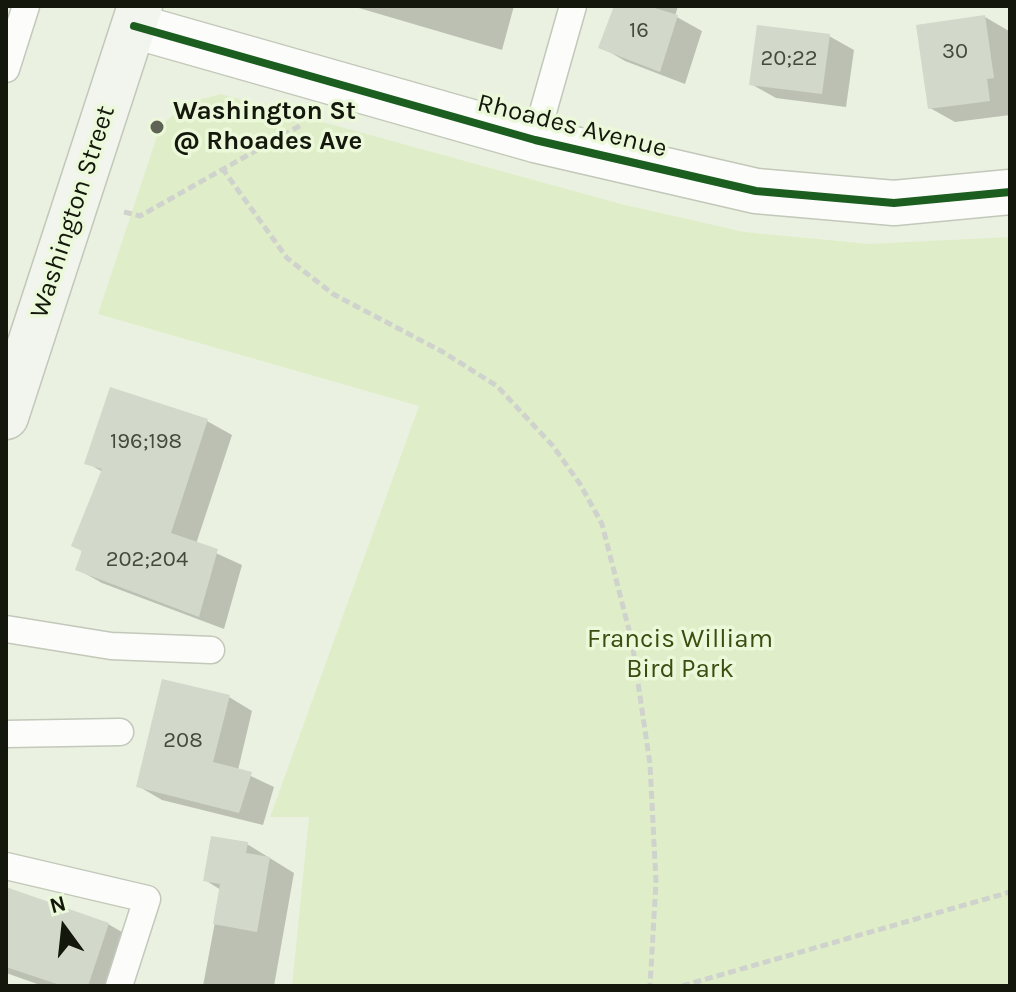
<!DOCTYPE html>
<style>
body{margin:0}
#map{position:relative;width:1016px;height:992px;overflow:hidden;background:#eaf1e0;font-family:Karla,sans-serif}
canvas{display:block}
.frame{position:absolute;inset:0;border:8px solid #13170c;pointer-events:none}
.north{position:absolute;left:24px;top:888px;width:80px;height:80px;-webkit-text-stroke:6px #ebf8d9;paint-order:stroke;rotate:345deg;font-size:22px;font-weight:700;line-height:32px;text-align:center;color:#13170c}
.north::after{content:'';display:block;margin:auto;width:28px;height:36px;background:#13170c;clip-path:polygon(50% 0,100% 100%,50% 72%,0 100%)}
</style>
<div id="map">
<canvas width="1016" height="992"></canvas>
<div class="frame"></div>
<div class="north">N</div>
</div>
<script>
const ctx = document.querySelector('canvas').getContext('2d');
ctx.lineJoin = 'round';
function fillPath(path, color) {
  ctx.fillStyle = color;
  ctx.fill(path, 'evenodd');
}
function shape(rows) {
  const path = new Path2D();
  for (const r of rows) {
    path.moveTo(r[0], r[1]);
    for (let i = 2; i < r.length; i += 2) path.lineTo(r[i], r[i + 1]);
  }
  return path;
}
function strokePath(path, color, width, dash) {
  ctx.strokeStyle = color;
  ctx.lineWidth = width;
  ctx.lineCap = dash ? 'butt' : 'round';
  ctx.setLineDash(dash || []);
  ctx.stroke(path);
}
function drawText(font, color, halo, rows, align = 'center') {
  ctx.font = font + ' Karla,sans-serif';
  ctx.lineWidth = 7;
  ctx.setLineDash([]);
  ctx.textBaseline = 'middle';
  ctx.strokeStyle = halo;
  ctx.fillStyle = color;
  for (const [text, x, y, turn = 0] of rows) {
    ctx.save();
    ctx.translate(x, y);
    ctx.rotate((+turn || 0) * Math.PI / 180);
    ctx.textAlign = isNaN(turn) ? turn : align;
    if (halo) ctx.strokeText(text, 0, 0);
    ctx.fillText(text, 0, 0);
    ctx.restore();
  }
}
fillPath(shape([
 [221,94,621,204,744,232,869,244,1010,237,1010,986,292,986,309,817,270,817,419,406,98,314,160,127,187,103]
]), '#dfeec8');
fillPath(shape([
 [352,6,514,6,502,50],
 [609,6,678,6,675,16,702,31,685,84,625,61,601,47,615,9],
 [985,17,1009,31,1010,115,955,122,930,108],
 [829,36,854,50,846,107,776,98,751,84],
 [111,390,207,421,232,435,196,544,242,565,224,629,102,583,77,569,103,472,87,463],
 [229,697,252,711,238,770,274,787,263,825,162,800,138,786],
 [247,844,294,873,274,986,203,986,221,890,205,880],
 [6,889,108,924,143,944,129,986,43,986,6,973]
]), '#0003');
fillPath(shape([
 [614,6,648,6,678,15,660,72,598,48],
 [985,15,994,78,987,79,990,101,928,109,916,25],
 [757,25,830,34,822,94,749,85],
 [110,387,208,419,171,533,218,549,199,617,75,570,82,551,71,546,102,469,84,464],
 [162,679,230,695,213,762,252,772,239,813,136,787],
 [211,836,248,842,246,853,270,857,257,932,213,924,220,884,203,881],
 [6,887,109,923,88,986,63,986,6,967]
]), '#d2d8ca');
const service = shape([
 [6,69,26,6],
 [535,140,573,6],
 [6,629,111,646,211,650],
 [6,734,120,732],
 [6,866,147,899,119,986]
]);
const minor = shape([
 [134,26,535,140,756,191,894,203,1010,192]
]);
const secondary = shape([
 [6,417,140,6]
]);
strokePath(service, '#c2c8ba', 29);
strokePath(minor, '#c2c8ba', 47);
strokePath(secondary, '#c2c8ba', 47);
strokePath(shape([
 [222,168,287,258,333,294,443,352,497,386,553,446,580,484,602,524,632,642,650,764,656,882,650,986],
 [124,212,140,216,303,124],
 [682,986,1010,892]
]), '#d0d2cd', 5, [8, 4]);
strokePath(service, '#fcfdfa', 26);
strokePath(minor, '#fcfdfa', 44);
strokePath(secondary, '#f2f4ee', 44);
strokePath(shape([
 [134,26,535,140,756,191,894,203,1010,192]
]), '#1b5e20', 8);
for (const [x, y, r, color] of [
 [157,127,8,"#5e6356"]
]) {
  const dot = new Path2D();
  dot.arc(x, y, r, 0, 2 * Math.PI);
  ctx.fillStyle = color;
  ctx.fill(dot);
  strokePath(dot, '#ebf8d9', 3);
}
drawText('22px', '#45493e', null, [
 ["16",639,31],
 ["30",955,52],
 ["20;22",789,59],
 ["196;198",146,442],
 ["202;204",147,560],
 ["208",183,741]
]);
drawText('bold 26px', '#13170c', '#ebf8d9', [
 ["Washington St",173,112],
 ["@ Rhoades Ave",173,142]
], 'left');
drawText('26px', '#13170c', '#ebf8d9', [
 ["Rhoades Avenue",572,126,14],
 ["Washington Street",73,212,-72]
]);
drawText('26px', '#3b4e10', '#ebf8d9', [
 ["Francis William",680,640],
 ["Bird Park",680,670]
]);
</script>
